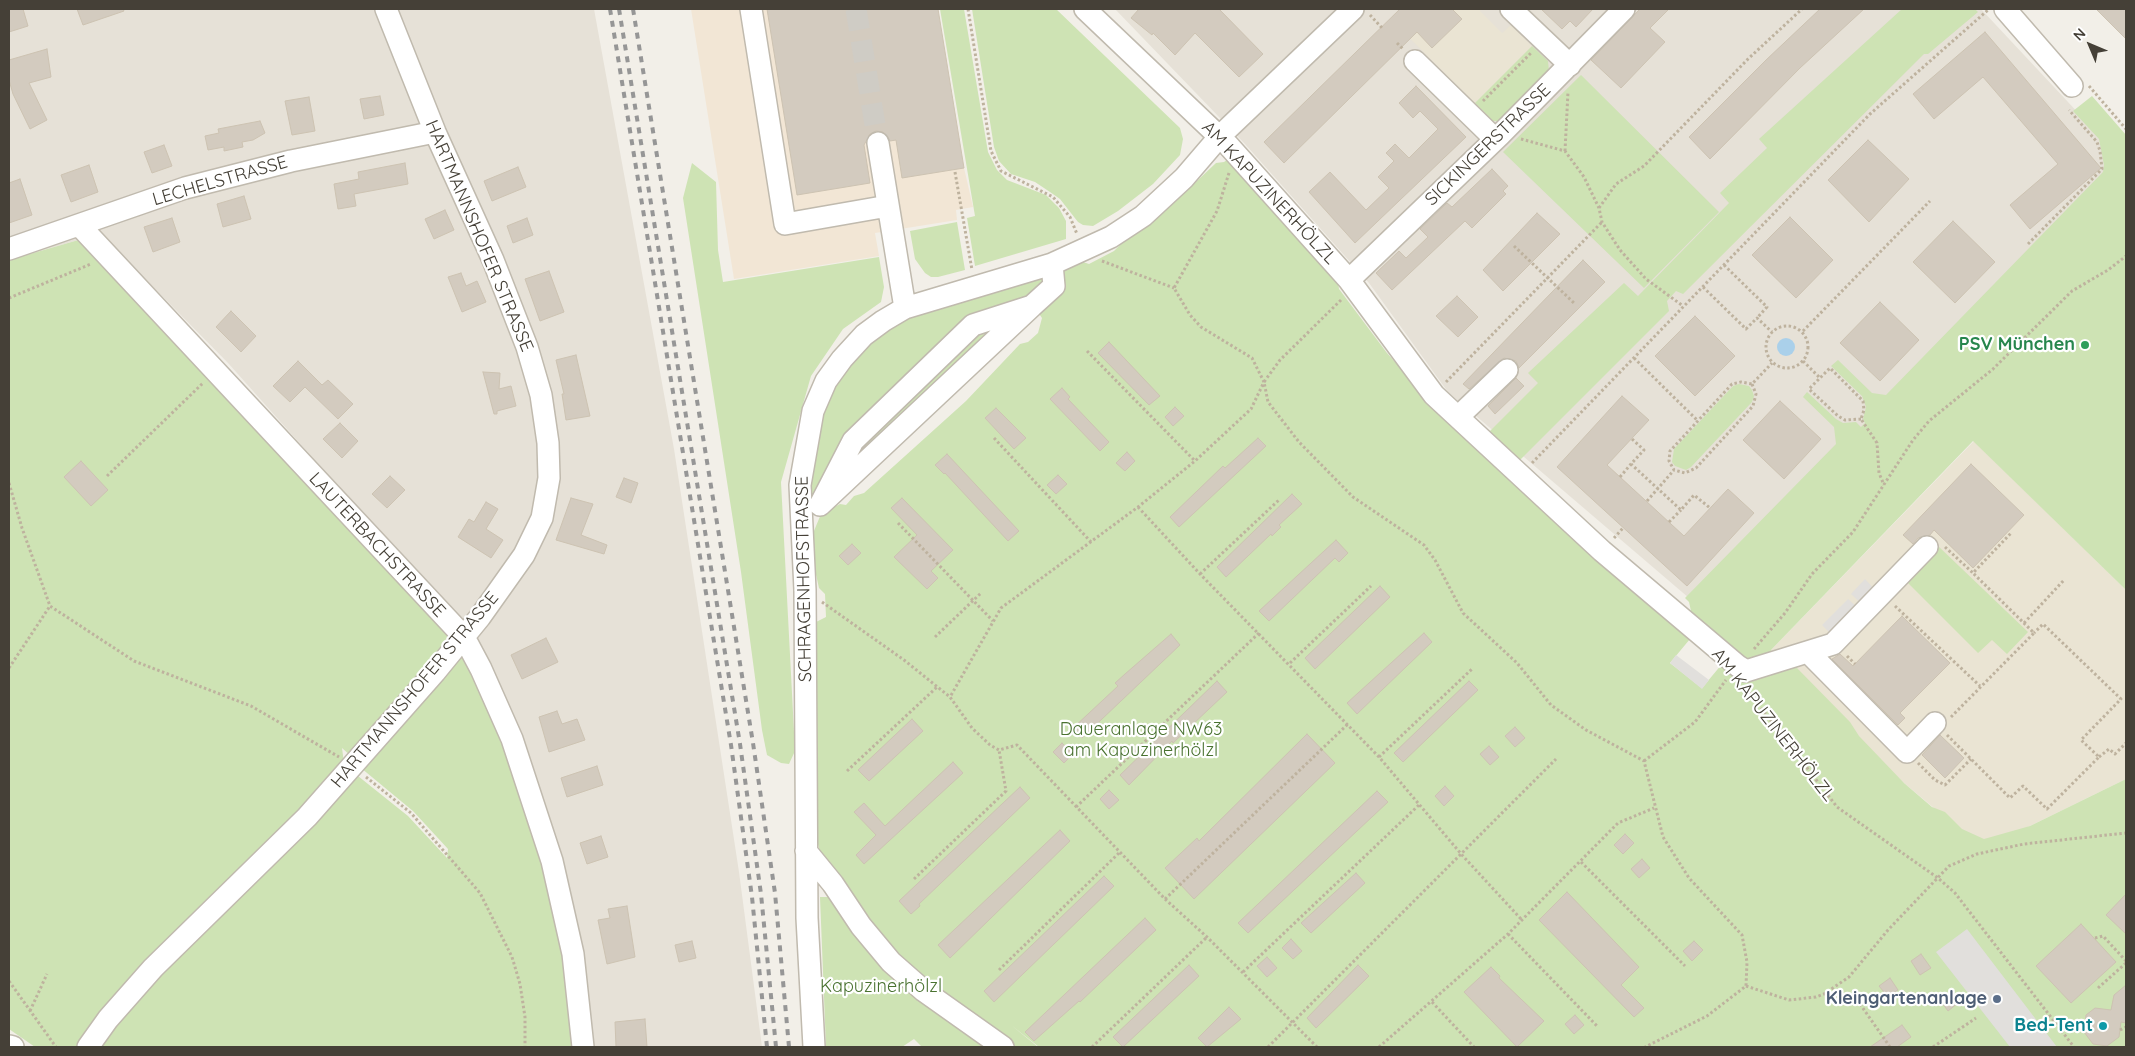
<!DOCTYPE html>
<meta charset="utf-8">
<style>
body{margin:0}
#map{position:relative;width:2135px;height:1056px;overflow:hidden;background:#f2efe8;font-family:Quicksand,sans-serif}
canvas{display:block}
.frame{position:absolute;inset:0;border:10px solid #454037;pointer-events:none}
.north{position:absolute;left:2065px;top:20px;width:50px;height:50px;-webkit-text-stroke:4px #fff;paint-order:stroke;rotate:315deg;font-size:14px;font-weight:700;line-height:20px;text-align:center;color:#454037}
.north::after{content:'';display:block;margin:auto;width:18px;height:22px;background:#454037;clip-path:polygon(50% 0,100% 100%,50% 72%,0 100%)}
</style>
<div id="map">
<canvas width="2135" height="1056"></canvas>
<div class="frame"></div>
<div class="north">N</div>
</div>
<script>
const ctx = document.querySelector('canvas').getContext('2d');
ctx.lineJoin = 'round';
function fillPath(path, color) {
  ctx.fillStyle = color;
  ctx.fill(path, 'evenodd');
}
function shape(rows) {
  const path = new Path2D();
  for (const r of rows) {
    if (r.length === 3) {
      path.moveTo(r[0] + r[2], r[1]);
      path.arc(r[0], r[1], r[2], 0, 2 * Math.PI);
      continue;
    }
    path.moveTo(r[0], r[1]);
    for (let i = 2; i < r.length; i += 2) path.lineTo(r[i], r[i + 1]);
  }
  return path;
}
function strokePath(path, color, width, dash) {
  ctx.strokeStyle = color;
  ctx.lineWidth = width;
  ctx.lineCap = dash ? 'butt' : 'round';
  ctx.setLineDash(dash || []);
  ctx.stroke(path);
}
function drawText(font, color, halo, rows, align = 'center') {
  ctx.font = font + ' Quicksand,sans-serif';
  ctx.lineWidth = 4.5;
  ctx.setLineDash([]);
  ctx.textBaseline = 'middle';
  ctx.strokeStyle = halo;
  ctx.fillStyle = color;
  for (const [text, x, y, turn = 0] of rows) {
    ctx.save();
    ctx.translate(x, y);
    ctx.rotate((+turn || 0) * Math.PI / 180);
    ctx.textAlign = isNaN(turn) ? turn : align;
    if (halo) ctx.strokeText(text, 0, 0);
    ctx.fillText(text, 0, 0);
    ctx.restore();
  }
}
fillPath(shape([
 [9,9,594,9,674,449,739,872,762,1047,577,1047,468,661,421,579,228,363,105,238,82,239,9,260],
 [1115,9,1981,9,2126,164,2126,168,1689,598,1448,392,1369,283,1245,144]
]), '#e6e1d7');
fillPath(shape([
 [691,9,938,9,964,168,973,207,956,210,957,220,875,233,879,256,734,279]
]), '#f2e6d5');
fillPath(shape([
 [1400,9,1481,9,1480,11,1502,33,1511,25,1532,46,1475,103,1390,19],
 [1974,441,2126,590,2126,779,1983,849,1904,783,1780,672,1771,650]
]), '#eae4d3');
fillPath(shape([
 [940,9,964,9,988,152,997,170,1007,180,1046,195,1059,208,1066,221,1066,239,975,266,967,218,975,216],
 [972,9,1056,9,1180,128,1183,139,1180,155,1153,184,1118,211,1093,226,1083,225,1078,222,1060,199,1050,192,1035,182,1011,174,999,161,994,147],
 [1902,9,1975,9,1978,12,1928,54,1924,54,1683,294,1676,291,1667,301,1669,311,1518,462,1489,432,1538,383,1528,373,1624,283,1638,296,1729,203,1720,193,1767,148,1759,139],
 [1532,46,1548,61,1549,71,1499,121,1493,121,1475,103],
 [1581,75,1719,212,1644,288,1503,152],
 [2092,96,2126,135,2126,590,1973,441,1771,650,1777,662,1795,666,1850,722,1859,736,1904,783,1932,807,1945,812,1962,829,1984,839,2030,826,2126,779,2126,1047,1039,1047,1011,1025,1038,1047,922,1047,914,1039,902,1047,826,1047,820,897,832,897,814,829,813,749,816,622,826,617,825,594,819,588,809,543,821,514,840,504,846,505,854,496,864,493,966,401,1020,344,1028,342,1038,333,1042,318,1035,308,966,322,810,505,810,476,817,420,842,371,875,335,901,318,1065,265,1083,262,1089,264,1114,251,1145,220,1155,218,1164,212,1216,163,1224,162,1234,155,1337,275,1339,289,1387,353,1429,400,1560,527,1690,639,1670,663,1702,688,1732,652,1693,620,1689,602,1685,598,1836,444,1834,427,1803,397,1807,392,1836,419,1843,423,1856,422,1861,427,1865,423,1863,419,1866,407,1862,396,1831,366,1838,360,1872,393,1886,395,2103,172,2104,165,2099,139,2073,111],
 [692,163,716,182,718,250,723,282,879,257,884,287,881,302,843,329,811,376,781,482,795,751,789,764,781,763,767,755,762,730,741,572,683,198],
 [957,222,965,270,938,277,931,277,925,273,915,259,910,231],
 [82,239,448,632,447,646,468,661,504,741,544,863,566,955,577,1047,102,1047,110,1028,353,772,408,816,447,858,448,849,413,811,361,768,362,766,342,748,344,763,80,1047,35,1047,9,1029,9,260],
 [1001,322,855,470,854,446,969,336],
 [1739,384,1749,386,1752,390,1754,396,1752,402,1691,467,1686,470,1675,466,1672,462,1674,449,1733,386],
 [1937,545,2028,632,2007,654,1992,640,1978,653,1904,579]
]), '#cee3b4');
fillPath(shape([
 [1865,579,1877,592,1832,635,1822,625,1848,599,1858,608,1862,604,1851,594],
 [1676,655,1709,680,1702,689,1670,663],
 [1967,929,2057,1047,2010,1047,1936,952]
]), '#e1dfdc');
fillPath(shape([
 [1786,347,9]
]), '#aad0ea');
const building = shape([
 [9,9,23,9,28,26,9,32,9,9],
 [77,9,123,9,124,11,83,25,77,9],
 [767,9,938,9,964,168,902,178,896,140,890,141,883,132,876,131,870,134,864,145,870,183,797,195,767,9],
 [1139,9,1219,9,1263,54,1239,77,1195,33,1175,55,1153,33,1152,35,1131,18,1139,9],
 [1400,9,1452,9,1462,19,1432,48,1417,32,1284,163,1264,142,1400,9],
 [1541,9,1593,9,1576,27,1570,21,1562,29,1541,9],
 [1640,9,1669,9,1650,28,1665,42,1621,88,1591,60,1640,9],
 [1820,9,1864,9,1800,68,1710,159,1689,137,1766,60,1820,9],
 [2096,9,2126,9,2126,39,2096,9],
 [1985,32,2101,168,2030,229,2010,205,2058,164,1983,77,1934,119,1913,94,1985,32],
 [47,49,51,77,29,83,47,120,30,129,13,94,9,80,9,60,47,49],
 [1416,86,1466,137,1355,243,1309,192,1330,172,1366,210,1389,188,1378,177,1394,161,1386,153,1395,144,1409,158,1438,129,1420,111,1413,118,1399,103,1416,86],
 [380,96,384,115,364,119,360,99,380,96],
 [309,97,315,131,292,135,285,101,309,97],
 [260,121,265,133,253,140,242,142,243,147,224,151,224,147,208,150,205,136,219,133,218,129,260,121],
 [1868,140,1909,179,1869,222,1828,180,1868,140],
 [164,145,172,166,152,173,144,152,164,145],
 [405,163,408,184,354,194,356,206,338,209,334,184,359,179,358,172,405,163],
 [89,165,98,192,71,202,61,175,89,165],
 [518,167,526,187,492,201,484,181,518,167],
 [1492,169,1508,186,1503,191,1506,194,1472,228,1465,221,1392,290,1376,273,1399,251,1406,258,1428,237,1420,229,1447,203,1452,207,1492,169],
 [20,179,32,215,9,223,9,183,20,179],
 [244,196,251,219,223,227,217,204,244,196],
 [445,210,454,230,434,239,425,219,445,210],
 [1537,213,1560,234,1503,291,1483,270,1537,213],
 [1790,217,1833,260,1796,298,1752,255,1790,217],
 [172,218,180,242,153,252,144,227,172,218],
 [527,218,533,235,513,243,507,226,527,218],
 [1953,221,1995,262,1955,303,1913,262,1953,221],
 [1583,260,1605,282,1519,368,1516,361,1504,358,1469,389,1463,384,1583,260],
 [549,271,564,312,540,321,525,279,549,271],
 [461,273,466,286,477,281,486,302,462,312,448,277,461,273],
 [1457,296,1478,317,1458,337,1436,316,1457,296],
 [1880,302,1919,340,1880,381,1840,343,1880,302],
 [231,311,256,336,241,352,216,327,231,311],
 [1695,316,1735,356,1695,396,1655,356,1695,316],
 [1109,342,1160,396,1149,405,1098,353,1109,342],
 [576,355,590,416,566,420,562,394,564,394,556,360,576,355],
 [298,361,322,385,328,380,353,404,338,419,305,387,290,402,273,386,298,361],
 [483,372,500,373,499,389,511,386,516,406,497,411,497,414,494,414,483,372],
 [1516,378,1524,386,1495,414,1488,406,1516,378],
 [1062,388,1070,397,1068,399,1109,442,1100,451,1050,399,1062,388],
 [1622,396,1649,420,1607,465,1684,536,1728,489,1754,513,1687,586,1557,467,1622,396],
 [1780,401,1821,439,1784,479,1743,440,1780,401],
 [1175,407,1184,416,1173,426,1165,417,1175,407],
 [996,408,1026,438,1014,449,985,418,996,408],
 [340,423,358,441,342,458,323,439,340,423],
 [1258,438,1266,446,1179,527,1170,517,1223,466,1225,468,1258,438],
 [1127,452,1135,461,1125,471,1116,463,1127,452],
 [947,454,1019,531,1008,541,945,473,944,474,935,465,947,454],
 [81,461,108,490,91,506,64,477,81,461],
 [1971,464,2024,515,1973,568,1934,530,1930,535,1918,538,1913,544,1903,535,1971,464],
 [1058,475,1067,484,1056,494,1047,485,1058,475],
 [390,476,405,490,387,508,372,494,390,476],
 [624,478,638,483,631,503,616,497,624,478],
 [1292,494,1302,504,1279,525,1281,527,1272,536,1271,534,1226,577,1217,567,1292,494],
 [571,498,593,504,581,535,607,545,604,554,556,540,571,498],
 [902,498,953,550,931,571,938,578,927,589,894,557,917,535,891,508,902,498],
 [486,502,498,509,486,529,503,540,491,558,458,537,469,519,474,522,486,502],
 [1336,540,1348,553,1339,562,1335,558,1269,621,1259,611,1336,540],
 [852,544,861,553,848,565,839,556,852,544],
 [1380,586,1390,597,1315,669,1305,658,1380,586],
 [1902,616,1950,663,1900,713,1905,718,1898,725,1832,659,1840,654,1853,666,1902,616],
 [1424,633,1432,642,1357,714,1347,703,1424,633],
 [1171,634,1180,645,1082,738,1073,728,1118,686,1115,683,1125,674,1171,634],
 [546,638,558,662,522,679,511,655,546,638],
 [1217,681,1227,692,1173,743,1172,741,1129,785,1120,775,1217,681],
 [1469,681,1478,690,1403,762,1394,753,1469,681],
 [557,711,562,724,577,719,585,740,549,752,539,717,557,711],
 [912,719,923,731,869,781,858,770,912,719],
 [1515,727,1525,738,1515,747,1505,736,1515,727],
 [1307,734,1335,763,1194,899,1165,868,1197,838,1199,841,1307,734],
 [1940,735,1964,758,1945,778,1922,755,1940,735],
 [1062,743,1073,754,1064,763,1053,752,1062,743],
 [1489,746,1499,757,1490,765,1480,754,1489,746],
 [953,762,963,773,864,864,856,855,876,835,854,812,864,803,885,826,953,762],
 [597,766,603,785,567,797,561,778,597,766],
 [1445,786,1454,796,1444,806,1435,796,1445,786],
 [1020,787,1030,798,919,904,920,906,911,914,899,901,1020,787],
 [1109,790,1119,800,1109,809,1100,799,1109,790],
 [1377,791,1388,802,1248,933,1238,923,1377,791],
 [1060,830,1070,841,950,958,938,945,1060,830],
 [1625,834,1634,843,1623,854,1614,845,1625,834],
 [601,836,608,857,587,864,580,843,601,836],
 [1642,859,1650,868,1639,878,1631,869,1642,859],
 [1356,873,1365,883,1311,933,1301,923,1356,873],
 [1104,876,1114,886,994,1002,984,991,1104,876],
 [1567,892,1639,967,1621,985,1644,1008,1634,1017,1539,920,1567,892],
 [2126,894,2126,934,2106,915,2126,894],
 [627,906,635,957,607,964,598,920,610,918,608,909,627,906],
 [1145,918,1156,930,1080,1002,1079,1001,1034,1041,1025,1032,1145,918],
 [2081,924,2116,962,2071,1003,2036,966,2081,924],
 [1291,939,1302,951,1293,959,1282,948,1291,939],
 [692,941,696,958,679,962,675,945,692,941],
 [1694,941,1703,950,1692,961,1683,951,1694,941],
 [1921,954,1931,968,1920,975,1911,961,1921,954],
 [1267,957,1277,968,1267,977,1257,966,1267,957],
 [1189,965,1199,976,1123,1047,1113,1037,1189,965],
 [1358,965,1369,976,1316,1028,1307,1018,1358,965],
 [1491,967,1500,976,1499,978,1544,1021,1517,1047,1464,992,1491,967],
 [1890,978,1898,990,1888,997,1879,986,1890,978],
 [2126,985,2126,1023,2121,1022,2119,1037,2107,1046,2093,1044,2084,1032,2086,1015,2095,1008,2111,1010,2114,995,2126,985],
 [1950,992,1958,1003,1948,1011,1940,1000,1950,992],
 [1229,1007,1241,1019,1207,1047,1198,1038,1229,1007],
 [1575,1015,1584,1025,1574,1034,1565,1024,1575,1015],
 [645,1019,647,1047,616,1047,615,1022,645,1019],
 [1902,1025,1911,1037,1897,1047,1870,1047,1902,1025]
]);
fillPath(building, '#d3cbbf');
strokePath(building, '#cdc3b2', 1);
strokePath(shape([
 [856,9,878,143]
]), '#cfccc5', 21, [21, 11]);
const minor = shape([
 [751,9,785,224,888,206],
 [1085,9,1228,145,1349,280,1434,395,1602,551,1738,666,1746,671,1833,644,1927,547],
 [1511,9,1570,65],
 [2005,9,2072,86],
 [1415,61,1495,139],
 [878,143,905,308],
 [80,226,464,637,481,669,512,739,552,861,573,954,583,1047],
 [9,249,185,188,291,161,435,132],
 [1349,280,1500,135,1624,9],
 [1032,306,820,505,853,441,973,325,1032,306],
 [1032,306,1054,286,1052,264],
 [1458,417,1507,370],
 [1809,653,1907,752,1935,723],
 [806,851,833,884,861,926,891,962,924,991,1003,1047],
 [9,1046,13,1047],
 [88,1047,108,1019,153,968,307,817,435,672,480,617,524,555,542,518,549,478,548,443,541,395,527,347,493,260,435,132,386,9],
 [814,1047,807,918,805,590,800,485,813,411,826,381,842,359,864,335,883,321,905,308,1052,264,1111,237,1143,216,1184,178,1220,136,1353,9]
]);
strokePath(minor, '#c0baae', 24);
strokePath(shape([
 [968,9,991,151,1001,171,1053,197,1070,217,1077,234],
 [1370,15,1383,29],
 [1397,43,1404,50],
 [2089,86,2126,129],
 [1483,101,1531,53],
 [1521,139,1565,151,1584,177,1599,208,1602,222,1620,250,1646,279,1683,306],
 [1565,151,1568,92],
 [955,172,972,270],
 [1229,173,1217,211,1174,288,1190,315,1201,327,1252,358,1264,382,1251,409,1195,461,1138,507,1001,608,950,697,972,728,990,745,999,750,1017,745,1165,899,1207,937,1317,1047],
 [1599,208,1616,184,1644,166,1748,59,1802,9],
 [2028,244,2102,169,2100,151,2097,142,2069,110],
 [1514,246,1574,303],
 [1102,261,1174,288],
 [1724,265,1767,307,1757,318],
 [1703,287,1746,329,1757,318,1772,332],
 [9,298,91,264],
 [1341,300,1280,360,1264,382,1268,402,1299,442,1353,497,1424,545,1435,560,1463,613,1517,663,1551,705,1586,730,1644,761,1663,837,1689,878,1742,935,1747,962,1746,986,1707,1016,1645,1047],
 [1787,347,21],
 [1803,331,1930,201],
 [1087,351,1195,461],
 [1634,358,1698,421],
 [1803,361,1819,377],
 [1446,382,1602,222],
 [1752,384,1756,394,1753,406,1696,468,1685,473,1674,470,1669,461,1670,451,1732,384,1741,382,1752,384,1772,363],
 [1861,419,1845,420,1838,416,1809,389,1830,368,1863,401,1864,410,1861,419,1877,443,1879,473,1884,485],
 [994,438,1091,542],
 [1632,439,1644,450,1631,464,1681,510,1694,495,1710,508],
 [1532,463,1870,114,1988,10],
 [107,476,203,383],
 [1620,477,1631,464],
 [9,483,22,528,50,606,134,661,251,706,339,757],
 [1647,501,1674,470],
 [1138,507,1200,574,1379,757,1462,855,1521,919],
 [1669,522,1681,510],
 [898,523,993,621],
 [1614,538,1623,528],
 [1945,547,1973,573,2012,532],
 [1200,574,1280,499],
 [822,602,904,660,950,697],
 [1895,606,1980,686],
 [2024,623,2064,580],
 [935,637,981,593],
 [1754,649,1785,613,1812,574,1853,532,1913,440,1929,421,1993,369,2072,291,2108,270,2126,256],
 [1847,656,1855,664],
 [1290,663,1371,586],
 [9,668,50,606],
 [1746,688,1837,807,1938,878,1955,893,2074,1047],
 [1951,717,2034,633,1973,573],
 [1947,735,2010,798,2023,786,2047,809,2099,757,2081,740,2121,699,2043,624,2034,633],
 [1379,757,1473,668],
 [2099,757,2109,749,2115,754,2126,743],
 [1644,761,1695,722,1726,680],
 [1918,763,1935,780,1945,785,1971,759],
 [847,771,937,687],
 [366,777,411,813,480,893,512,957,520,984,525,1017,525,1047],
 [1076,807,1259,633],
 [1581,862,1685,966],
 [914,879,1006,791,999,750],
 [1165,899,1348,724],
 [1508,934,1597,1026],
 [2095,938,2103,936,2126,961],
 [999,970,1120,852],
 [1243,972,1420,804],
 [9,981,56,1047],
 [1746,986,1789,1000,1816,997,1824,994,1849,977,1888,930,1949,866,1977,854,2024,844,2126,833],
 [2098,988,2126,963],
 [1432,1002,1474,1047],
 [1860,1004,1890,1047],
 [30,1011,47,974],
 [2120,1030,2126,1027],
 [1092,1047,1207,937],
 [1268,1047,1556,759],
 [1379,1047,1508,934,1618,823,1654,808],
 [1933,1047,1976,1018]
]), '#beb29e', 3, [2.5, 2.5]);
strokePath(minor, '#fff', 21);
strokePath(shape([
 [610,9,731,745,752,897,767,1047],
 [619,9,740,744,761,894,776,1047],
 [633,9,753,743,775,893,789,1047]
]), '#969696', 4, [6, 6]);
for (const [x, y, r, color] of [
 [2085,345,5,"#2e9e5b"],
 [1997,999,5,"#5c6f8a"],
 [2103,1026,5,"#0f9aa8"]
]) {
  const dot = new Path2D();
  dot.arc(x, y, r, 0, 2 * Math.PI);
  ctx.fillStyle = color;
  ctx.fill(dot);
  strokePath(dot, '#fff', 2);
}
drawText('18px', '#454037', '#fff', [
 ["SICKINGERSTRASSE",1488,145,-44],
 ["LECHELSTRASSE",220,181,-16],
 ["AM KAPUZINERHÖLZL",1269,193,47],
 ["HARTMANNSHOFER STRASSE",479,236,67],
 ["LAUTERBACHSTRASSE",377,545,47],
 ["SCHRAGENHOFSTRASSE",804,579,-91],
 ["HARTMANNSHOFER STRASSE",415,690,-50],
 ["AM KAPUZINERHÖLZL",1773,725,52]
]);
drawText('bold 18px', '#27864d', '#fff', [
 ["PSV München",2075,345]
], 'right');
drawText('18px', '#497230', '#fff', [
 ["Daueranlage NW63",1141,730],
 ["am Kapuzinerhölzl",1141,751],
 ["Kapuzinerhölzl",881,987]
]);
drawText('bold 18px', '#4e5e75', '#fff', [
 ["Kleingartenanlage",1987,999]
], 'right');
drawText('bold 18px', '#0d838f', '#fff', [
 ["Bed-Tent",2093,1026]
], 'right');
</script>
